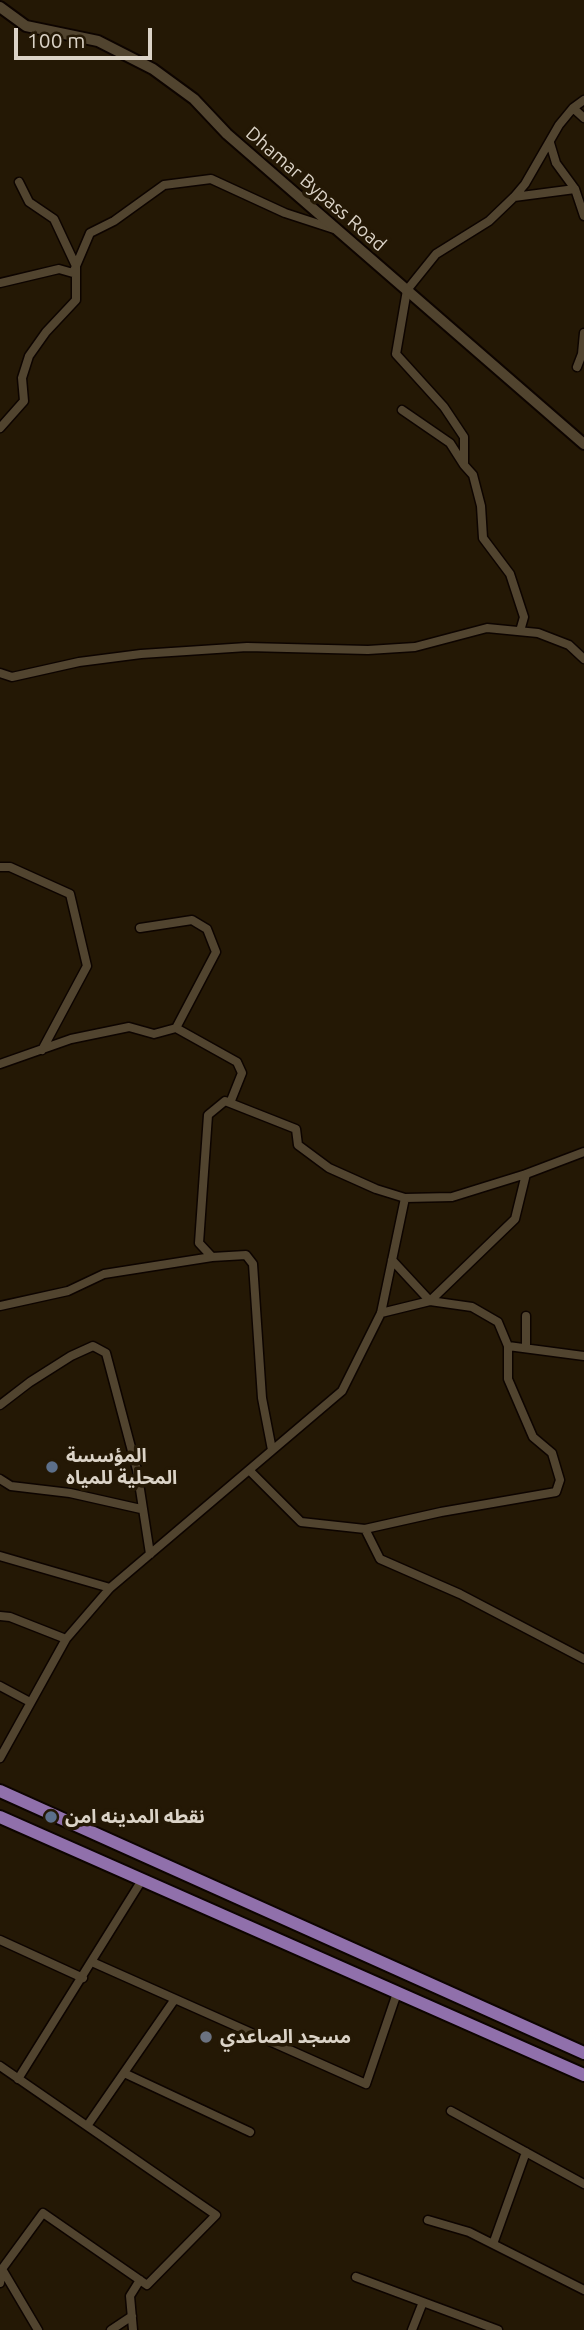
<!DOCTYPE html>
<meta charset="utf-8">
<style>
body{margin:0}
#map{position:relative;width:584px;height:2330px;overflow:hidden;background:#241805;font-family:Ubuntu,sans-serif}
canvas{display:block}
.scale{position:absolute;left:14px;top:28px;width:138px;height:32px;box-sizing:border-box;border:4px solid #dbd3c7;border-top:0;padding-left:9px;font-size:21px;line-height:24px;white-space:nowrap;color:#dbd3c7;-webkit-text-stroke:5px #241805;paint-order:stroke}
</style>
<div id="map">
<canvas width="584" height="2330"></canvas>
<div class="scale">100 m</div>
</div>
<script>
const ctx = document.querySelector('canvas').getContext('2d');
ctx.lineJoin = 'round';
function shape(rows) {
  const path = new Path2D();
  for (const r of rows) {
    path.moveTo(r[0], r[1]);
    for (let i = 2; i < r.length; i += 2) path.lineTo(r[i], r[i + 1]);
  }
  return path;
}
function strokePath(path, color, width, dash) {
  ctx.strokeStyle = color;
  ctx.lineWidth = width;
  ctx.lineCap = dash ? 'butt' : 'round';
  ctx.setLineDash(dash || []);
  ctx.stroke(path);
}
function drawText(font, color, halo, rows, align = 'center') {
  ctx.font = font + ' Ubuntu,"Noto Sans Arabic",sans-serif';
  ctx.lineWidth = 7;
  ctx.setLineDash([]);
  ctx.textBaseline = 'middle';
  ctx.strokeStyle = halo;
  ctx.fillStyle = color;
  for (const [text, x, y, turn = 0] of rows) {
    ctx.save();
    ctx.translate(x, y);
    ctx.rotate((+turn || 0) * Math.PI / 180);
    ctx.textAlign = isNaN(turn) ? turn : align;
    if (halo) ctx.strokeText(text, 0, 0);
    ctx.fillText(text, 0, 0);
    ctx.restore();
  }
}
const minor = shape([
 [573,108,584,118],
 [550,143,556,163,575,189,584,216],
 [514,197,575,189],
 [0,283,59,269,73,273,90,233,114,221,164,185,211,179,285,213,334,229],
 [577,367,582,354,584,333],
 [402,410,450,443,464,465],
 [0,428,24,401,22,378,29,356,46,332,76,300,76,266,54,219,29,202,19,182],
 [520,631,524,617,510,574,483,538,481,506,473,475,464,465,464,437,444,407,396,354,407,290,436,254,489,221,514,197,525,184,559,125,573,108,584,100],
 [0,673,12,677,79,662,141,654,247,647,368,650,415,647,487,628,538,633,569,645,584,659],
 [0,867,10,867,70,894,87,966,42,1050],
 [140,928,192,920,207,929,216,952,176,1028,237,1062,242,1073,230,1103],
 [0,1064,71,1039,129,1027,154,1034,176,1028],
 [392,1260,430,1301,515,1219,526,1174],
 [0,1306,68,1291,104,1274,212,1257],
 [526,1316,526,1348],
 [508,1346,584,1356],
 [0,1405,30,1382,71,1356,93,1346,106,1353,137,1470,150,1554],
 [272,1450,262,1398,253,1264,246,1255,212,1257,199,1243,208,1115,225,1101,296,1129,298,1145,329,1168,376,1189,405,1198,452,1197,526,1174,584,1152],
 [249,1470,301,1522,365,1529,441,1512,556,1492,560,1480,552,1453,533,1437,508,1379,508,1346,498,1322,472,1307,430,1301,381,1313],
 [0,1479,11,1486,70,1493,141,1509],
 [365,1529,380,1559,460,1594,584,1659],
 [0,1556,110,1588],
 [0,1616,10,1617,66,1639],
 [0,1686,30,1702],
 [0,1758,66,1639,110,1588,342,1391,381,1313,405,1198],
 [0,1940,83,1978],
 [92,1962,366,2084,397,1993],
 [0,2066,216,2215,147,2285,43,2213,2,2269,0,2283],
 [124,2073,250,2132],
 [18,2079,142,1880],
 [451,2111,584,2184],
 [87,2126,175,1999],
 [428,2220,469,2232,584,2290],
 [493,2244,526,2152],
 [2,2269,38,2330],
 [356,2277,498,2330],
 [111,2330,132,2316],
 [133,2330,130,2296,140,2280],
 [412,2330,423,2302]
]);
const secondary = shape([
 [0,7,26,26,98,41,153,69,194,99,227,134,584,444]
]);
const primary = shape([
 [0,1791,584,2053],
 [0,1817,584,2075]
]);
strokePath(minor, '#0d0400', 11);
strokePath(secondary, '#0d0400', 14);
strokePath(primary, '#0d0400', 16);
strokePath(minor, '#51442f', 8);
strokePath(secondary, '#51442f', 10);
strokePath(primary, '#9070ab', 12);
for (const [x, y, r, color] of [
 [52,1467,7,"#5c6f8a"],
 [51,1817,7,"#5c6f8a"],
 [206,2037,7,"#6b7280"]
]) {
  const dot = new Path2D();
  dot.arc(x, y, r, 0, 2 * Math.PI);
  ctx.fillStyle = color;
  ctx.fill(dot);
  strokePath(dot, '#241805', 2.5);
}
drawText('19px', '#dbd3c7', '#241805', [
 ["Dhamar Bypass Road",316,189,41]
]);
drawText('bold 19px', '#dbd3c7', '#241805', [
 ["المؤسسة",66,1456],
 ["المحلية للمياه",66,1478],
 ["نقطه المدينه امن",65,1817],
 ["مسجد الصاعدي",220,2037]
], 'left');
</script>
